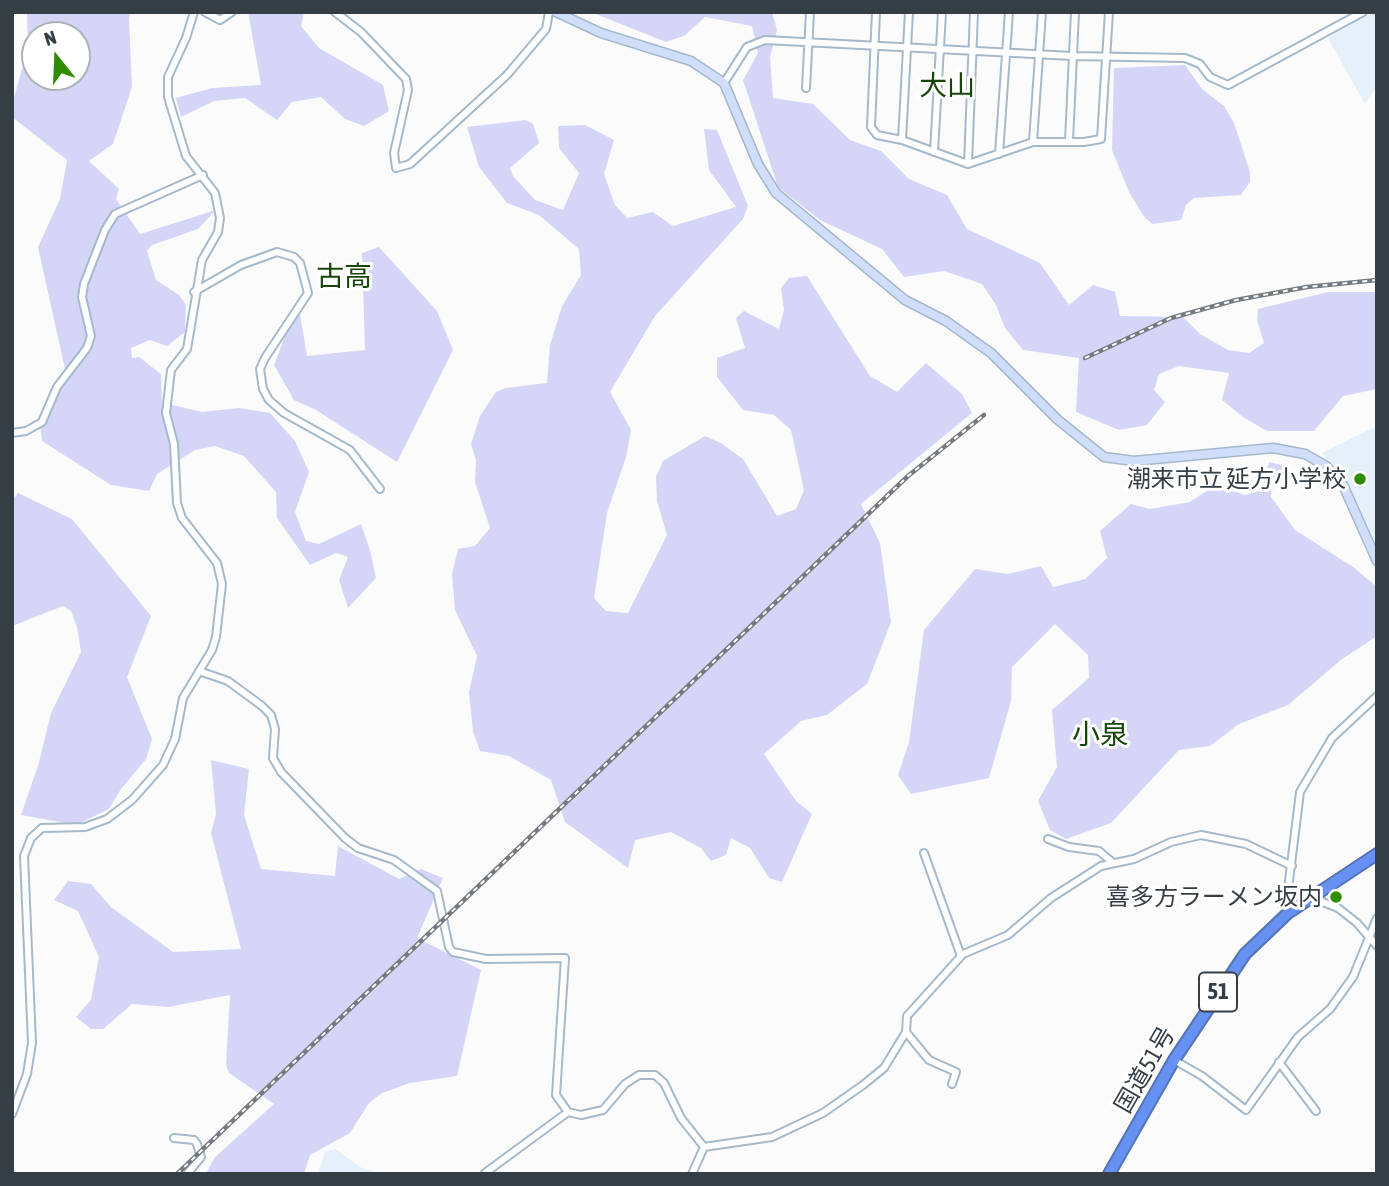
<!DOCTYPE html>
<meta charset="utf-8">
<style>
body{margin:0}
#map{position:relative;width:1389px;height:1186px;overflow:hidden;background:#fbfbfb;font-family:"Asap Condensed",sans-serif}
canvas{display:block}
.frame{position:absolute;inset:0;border:14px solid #353e45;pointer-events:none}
.north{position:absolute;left:21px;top:21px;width:70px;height:70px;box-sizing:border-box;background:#fff;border:2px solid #aeb2b5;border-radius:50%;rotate:342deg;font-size:19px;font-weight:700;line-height:28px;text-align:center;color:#353e45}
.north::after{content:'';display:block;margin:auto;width:24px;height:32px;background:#2e8d00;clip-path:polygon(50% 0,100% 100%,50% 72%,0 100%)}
</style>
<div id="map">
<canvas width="1389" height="1186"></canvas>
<div class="frame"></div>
<div class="north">N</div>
</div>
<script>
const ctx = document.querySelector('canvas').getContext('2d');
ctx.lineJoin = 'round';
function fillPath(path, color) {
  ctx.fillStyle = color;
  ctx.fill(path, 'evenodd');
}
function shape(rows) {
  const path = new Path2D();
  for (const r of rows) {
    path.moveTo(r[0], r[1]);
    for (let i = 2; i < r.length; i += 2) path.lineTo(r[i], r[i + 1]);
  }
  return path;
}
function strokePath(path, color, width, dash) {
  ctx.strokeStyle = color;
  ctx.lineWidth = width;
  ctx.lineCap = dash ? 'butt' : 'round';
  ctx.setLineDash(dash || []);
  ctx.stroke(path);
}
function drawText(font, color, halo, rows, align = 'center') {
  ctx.font = font + ' "Asap Condensed","Noto Sans JP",sans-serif';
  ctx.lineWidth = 6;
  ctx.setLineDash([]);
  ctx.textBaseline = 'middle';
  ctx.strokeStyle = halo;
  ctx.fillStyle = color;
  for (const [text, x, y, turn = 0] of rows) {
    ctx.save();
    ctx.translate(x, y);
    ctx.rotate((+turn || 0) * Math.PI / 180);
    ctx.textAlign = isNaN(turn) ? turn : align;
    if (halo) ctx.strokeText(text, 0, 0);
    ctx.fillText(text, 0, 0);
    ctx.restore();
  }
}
fillPath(shape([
 [1373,12,1377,12,1377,86,1365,104,1328,38],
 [1377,426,1377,547,1349,487,1322,453],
 [335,1149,362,1168,382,1174,318,1174,325,1152]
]), '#e5f0fa');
fillPath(shape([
 [27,12,131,12,129,18,132,87,113,144,89,161,119,189,116,199,140,234,216,210,198,229,152,245,147,251,156,280,179,295,186,305,185,332,167,346,150,340,131,348,132,358,139,357,161,374,162,407,168,404,202,412,239,408,270,413,295,441,309,472,295,512,306,541,319,544,361,524,370,550,376,578,348,608,339,580,348,557,336,553,310,565,277,518,276,492,244,456,215,446,195,450,157,474,149,491,111,485,42,441,39,418,65,369,38,247,60,199,67,160,12,117,12,105,28,47],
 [35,35,77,35,77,77,35,77],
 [248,12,304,12,301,26,319,48,383,85,389,111,364,126,345,119,321,97,292,102,277,120,245,98,214,101,181,117,176,98,212,88,261,85],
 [591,12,772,12,777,30,770,57,773,98,813,104,850,140,881,151,909,179,947,195,967,229,1040,263,1069,305,1093,285,1115,292,1120,316,1183,317,1200,334,1228,350,1249,353,1264,343,1257,320,1258,309,1328,292,1377,292,1377,389,1343,396,1314,431,1267,431,1243,417,1222,400,1229,373,1179,366,1159,374,1154,390,1165,402,1147,425,1119,430,1076,412,1079,358,1023,350,1005,328,996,305,982,284,944,271,904,277,882,249,820,220,778,187,743,80,758,53,752,26,705,17,684,36,666,42],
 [1185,65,1202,89,1224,106,1234,123,1250,172,1250,182,1241,195,1194,198,1186,205,1181,220,1153,224,1145,218,1129,192,1112,150,1114,68],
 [526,120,533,124,539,143,510,168,513,176,535,200,563,210,579,173,559,148,558,126,585,125,614,140,604,174,615,205,627,218,653,212,673,226,736,207,709,170,704,129,717,130,748,206,743,219,655,316,610,392,631,430,626,457,607,513,594,598,606,611,628,613,667,535,657,501,656,477,663,461,705,436,721,443,743,459,777,516,796,509,804,490,791,430,774,415,743,410,717,377,717,358,745,348,736,318,744,311,779,329,784,310,781,288,789,278,807,276,870,376,897,392,926,363,962,394,972,413,861,504,880,543,891,622,867,684,827,715,801,721,764,754,796,801,812,814,782,882,769,878,750,848,731,838,726,855,711,861,701,848,671,832,635,840,628,868,565,822,551,780,509,756,480,751,473,732,469,692,477,656,455,610,452,574,458,549,475,546,490,528,475,482,476,460,471,444,480,416,496,392,506,388,547,383,550,345,562,306,581,275,579,249,539,215,507,203,479,167,467,127],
 [379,247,437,311,453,350,397,462,316,410,294,400,274,365,298,302,307,356,365,350,362,253],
 [1269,462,1285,466,1271,480,1271,497,1295,530,1353,567,1377,587,1377,636,1341,660,1288,705,1239,724,1210,746,1179,750,1111,823,1066,839,1050,830,1038,801,1057,767,1052,710,1089,678,1088,655,1055,624,1012,667,1011,701,989,778,911,794,898,775,909,742,924,630,975,569,1008,574,1041,566,1053,587,1085,579,1107,558,1100,531,1131,504,1150,509,1190,502,1214,486,1246,495,1262,490],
 [18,493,72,519,151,616,127,677,152,739,146,759,121,789,109,809,76,825,21,815,38,766,51,713,81,652,77,627,71,611,63,606,12,626,12,501],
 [211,760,249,769,244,815,261,869,335,876,338,846,399,879,421,869,443,878,417,938,481,970,457,1076,410,1083,382,1093,369,1103,350,1133,310,1155,304,1174,206,1174,214,1158,274,1104,229,1073,226,1065,230,995,168,1007,132,1004,103,1029,91,1029,76,1017,91,1000,99,957,78,911,54,900,68,881,91,884,111,907,173,952,241,949,211,833,216,814]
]), '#d5d5f7');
const street = shape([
 [205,12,220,20,232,12],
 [335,12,361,32,406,79,408,90,394,153,396,168,410,164,507,75,546,29,549,12],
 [876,12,871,127,877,135,902,140,968,164,1033,142,1084,142,1101,139,1109,12],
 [724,83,747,47,765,40,1072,56,1185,58,1200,64,1210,77,1228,85,1363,12],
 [806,88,810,12],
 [902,140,909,12],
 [1069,141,1075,12],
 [1033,142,1042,12],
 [934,152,942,12],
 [999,154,1009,12],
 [968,164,974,12],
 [194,292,241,265,277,252,294,257,300,263,308,293,265,358,260,369,263,389,269,400,284,413,350,450,380,489],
 [12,433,26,431,42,422,57,387,87,348,91,336,82,297,84,284,105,230,115,214,203,175],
 [199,671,228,681,262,706,271,715,275,729,273,758,281,772,345,838,358,848,394,860,437,891,449,947,453,952,486,959,565,958,556,1095,568,1112,581,1115,603,1110,625,1084,639,1075,655,1075,664,1083,681,1118,704,1147],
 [1048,839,1069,847,1099,851,1111,861],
 [924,853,961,956],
 [1310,897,1338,908,1357,923,1377,946],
 [1288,913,1286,905,1300,792,1332,738,1377,696],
 [906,1032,929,1060,956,1072,952,1084],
 [1174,1060,1202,1076,1246,1110,1298,1037,1330,1009,1353,977,1377,918],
 [1279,1062,1316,1111],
 [12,1114,27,1074,32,1043,24,856,31,838,42,828,85,827,107,819,132,800,163,765,175,739,183,698,212,650,216,637,222,584,217,563,182,518,177,503,174,444,166,413,171,370,187,349,202,260,218,232,220,218,215,193,186,156,168,97,168,77,186,38,194,12],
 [174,1138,194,1140,197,1144,201,1157,187,1174],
 [485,1173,568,1112],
 [692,1174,704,1147,772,1137,823,1113,863,1085,884,1068,906,1032,907,1016,963,954,1008,935,1051,898,1101,866,1134,859,1171,842,1201,835,1246,844,1292,866]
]);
const secondary = shape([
 [556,12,601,33,691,61,724,83,758,164,776,193,905,300,946,321,991,353,1057,419,1104,457,1134,461,1273,448,1305,454,1326,466,1343,485,1377,561]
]);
const highway = shape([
 [1109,1174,1174,1060,1245,954,1288,913,1377,854]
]);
strokePath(street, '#a5b9cb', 10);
strokePath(secondary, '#a5b9cb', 11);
strokePath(highway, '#5574b6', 14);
strokePath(street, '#fff', 6);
strokePath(secondary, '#d1defb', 8);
strokePath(highway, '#6691f3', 10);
const rail = shape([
 [1085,358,1171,318,1236,300,1307,287,1377,280],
 [177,1174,908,476,984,415]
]);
strokePath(rail, '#747a7f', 4.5);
strokePath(rail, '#fff', 2, [5]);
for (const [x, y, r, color] of [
 [1360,479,7,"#2e8d00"],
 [1336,897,7,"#2e8d00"]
]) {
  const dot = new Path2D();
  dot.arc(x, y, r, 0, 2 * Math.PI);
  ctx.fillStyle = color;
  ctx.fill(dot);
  strokePath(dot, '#fff', 2.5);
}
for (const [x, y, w] of [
 [1218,992,38]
]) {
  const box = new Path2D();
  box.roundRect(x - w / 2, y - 19.5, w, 39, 5);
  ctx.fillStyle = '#fff';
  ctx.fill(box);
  strokePath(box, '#353e45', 2);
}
drawText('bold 23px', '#353e45', null, [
 ["51",1218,992]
]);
drawText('24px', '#353e45', '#fff', [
 ["潮来市立 延方小学校",1346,479],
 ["喜多方ラーメン坂内",1322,897]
], 'right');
drawText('24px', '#353e45', '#fff', [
 ["国道51号",1145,1070,-60]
]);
drawText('28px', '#184509', '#fff', [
 ["大山",947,86],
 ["古高",344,277],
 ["小泉",1100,735]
]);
</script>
